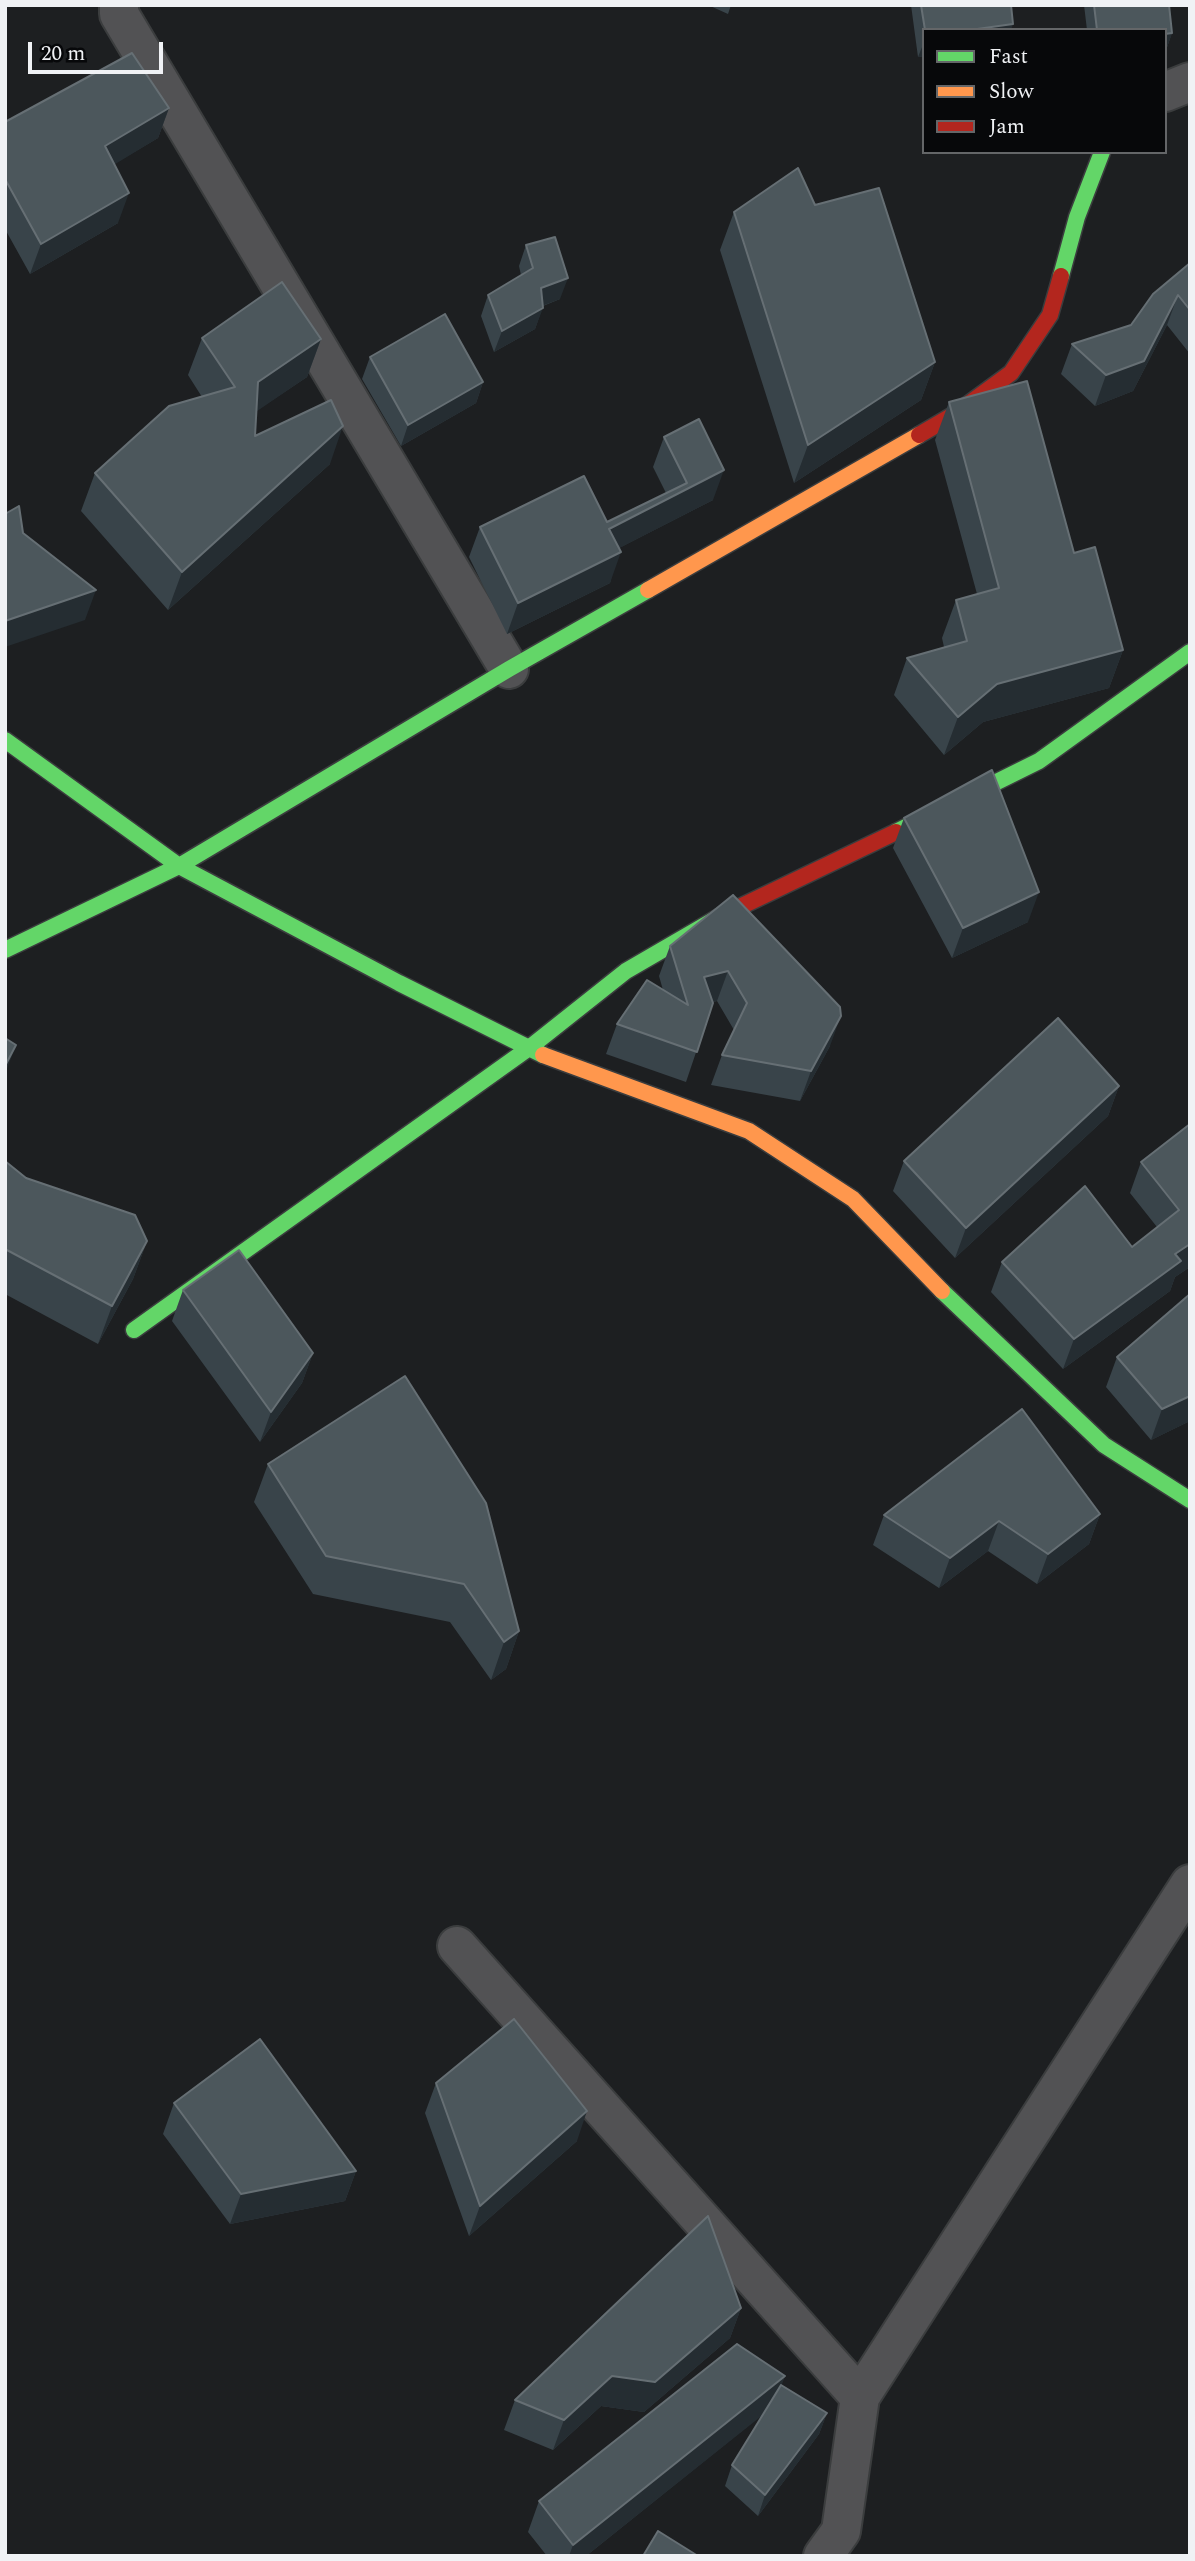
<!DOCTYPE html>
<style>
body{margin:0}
#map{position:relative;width:1195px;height:2561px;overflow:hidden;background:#1d1f21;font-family:Spectral,serif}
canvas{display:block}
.frame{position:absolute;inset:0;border:7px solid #f0f2f5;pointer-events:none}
.legend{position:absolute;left:922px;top:28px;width:245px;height:126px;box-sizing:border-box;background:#07080a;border:2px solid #646668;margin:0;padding:9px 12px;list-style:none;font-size:21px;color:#f0f2f5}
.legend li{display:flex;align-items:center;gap:14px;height:35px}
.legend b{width:35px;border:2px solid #646668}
.scale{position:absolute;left:28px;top:42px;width:135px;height:32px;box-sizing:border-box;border:4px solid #f0f2f5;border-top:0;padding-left:9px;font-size:21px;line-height:24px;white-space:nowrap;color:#f0f2f5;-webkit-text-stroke:5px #07080a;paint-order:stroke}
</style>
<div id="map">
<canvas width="1195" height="2561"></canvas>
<div class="frame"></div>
<ul class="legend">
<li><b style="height:9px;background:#63d668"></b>Fast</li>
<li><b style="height:9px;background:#ff974d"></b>Slow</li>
<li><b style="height:9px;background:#b3261e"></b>Jam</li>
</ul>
<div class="scale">20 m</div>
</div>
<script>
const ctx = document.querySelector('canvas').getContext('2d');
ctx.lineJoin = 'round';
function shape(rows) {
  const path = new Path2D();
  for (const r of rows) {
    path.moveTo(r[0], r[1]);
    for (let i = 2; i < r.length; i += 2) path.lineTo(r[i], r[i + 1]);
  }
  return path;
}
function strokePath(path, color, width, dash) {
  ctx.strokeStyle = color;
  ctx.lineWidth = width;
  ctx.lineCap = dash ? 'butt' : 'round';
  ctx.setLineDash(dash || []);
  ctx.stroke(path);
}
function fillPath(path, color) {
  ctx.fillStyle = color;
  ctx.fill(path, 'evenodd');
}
const street = shape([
 [119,5,119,14,509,669],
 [1165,92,1190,82],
 [457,1946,860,2397,1190,1884],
 [823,2556,841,2531,860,2397]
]);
const fast = shape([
 [1061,276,1077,217,1102,152],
 [5,740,179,866,399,983,543,1055],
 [896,832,1039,761,1190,652],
 [5,950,179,866,509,669,648,590],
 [942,1291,1104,1445,1190,1500],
 [134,1330,529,1048,626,971,719,917]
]);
const slow = shape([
 [648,590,919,435],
 [543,1055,749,1131,853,1199,942,1291]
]);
const jam = shape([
 [919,435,955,414,1011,373,1050,315,1061,276],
 [719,917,896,832]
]);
strokePath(street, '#3b3d3e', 42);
strokePath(fast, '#3b3d3e', 19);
strokePath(slow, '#3b3d3e', 19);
strokePath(jam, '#3b3d3e', 19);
strokePath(street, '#525254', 38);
strokePath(fast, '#63d668', 16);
strokePath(slow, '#ff974d', 16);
strokePath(jam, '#b3261e', 16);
fillPath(shape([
 [708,5,731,5,728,14],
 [911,5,1011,5,1011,30,924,30,924,56,918,57],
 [1084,5,1169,5,1172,33,1165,53,1165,30,1087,30],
 [169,108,158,138,114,164,118,223,30,274,5,229,5,122],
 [815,205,935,362,921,400,794,483,720,250,734,212],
 [526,245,560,299,543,306,535,329,494,352,481,316,488,295,521,275,519,266],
 [1190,263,1190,354,1167,325,1133,391,1095,406,1061,374,1072,344,1131,325],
 [202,338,321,339,307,377,256,411,255,436,330,464,168,610,81,511,95,473,202,397,188,375],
 [370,357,483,382,476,403,401,446,362,379],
 [949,402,1074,553,1123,650,1109,688,983,722,944,755,894,695,907,658,944,647,942,638,956,600,977,594,935,440],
 [664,437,713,500,619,548,610,583,507,634,469,557,480,527,607,522,666,493,653,467],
 [904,818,1028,922,952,958,893,848],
 [733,895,830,1046,800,1101,711,1085,722,1055,734,1030,717,1001,713,1002,686,1082,606,1054,617,1024,663,990,659,976,670,946],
 [1119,1086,1108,1116,955,1258,893,1191,904,1161],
 [1190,1124,1190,1267,1175,1277,1170,1291,1063,1369,991,1292,1002,1262,1132,1247,1157,1227,1130,1193,1141,1162],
 [5,1161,26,1178,147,1241,133,1279,98,1344,5,1294],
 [183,1290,313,1353,302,1383,260,1442,172,1321],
 [1190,1294,1190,1421,1151,1440,1106,1387,1117,1357],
 [405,1376,519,1631,506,1669,491,1680,450,1622,313,1594,254,1502,268,1464],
 [1100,1514,1089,1544,1037,1584,988,1551,939,1588,873,1545,884,1515],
 [436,2083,577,2141,469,2236,425,2113],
 [174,2103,356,2171,345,2201,230,2224,163,2134],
 [741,2308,730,2338,644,2412,601,2406,553,2450,504,2430,515,2400],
 [785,2376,781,2385,827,2413,819,2434,758,2516,725,2486,732,2465,763,2414,586,2556,547,2556,528,2532,539,2501]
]), '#39444a');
fillPath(shape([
 [1013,24,1011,30,970,30],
 [1172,33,1165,53,1165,34],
 [924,42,924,56,918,57],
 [169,108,158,138,94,177,105,146],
 [129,193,118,223,30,274,41,244],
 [568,278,560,299,534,309,541,288],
 [1178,295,1167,325,1133,391,1095,406,1106,375],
 [543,308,535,329,494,352,502,331],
 [321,339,307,377,244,420,258,382],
 [935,362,921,400,794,483,808,445],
 [483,382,476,403,401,446,408,425],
 [343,426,330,464,168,610,182,572],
 [724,470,713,500,598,559,609,529],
 [621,552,610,583,507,634,518,603],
 [96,590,85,620,5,647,5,621],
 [1123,650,1109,688,983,722,944,755,958,717,997,684],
 [1039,892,1028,922,952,958,963,928],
 [728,971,717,1001,693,1007,704,977],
 [841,1016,830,1046,800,1101,811,1071],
 [16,1045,5,1074,5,1066],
 [1119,1086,1108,1116,955,1258,966,1228],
 [147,1241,133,1279,98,1344,112,1306],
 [1190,1244,1190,1267,1175,1277,1170,1291,1063,1369,1074,1339,1175,1254],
 [313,1353,302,1383,260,1442,271,1412],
 [1190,1396,1190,1421,1151,1440,1162,1409],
 [1100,1514,1089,1544,1037,1584,1048,1554],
 [999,1521,988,1551,939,1588,950,1558],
 [519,1631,506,1669,491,1680,504,1642],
 [587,2111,577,2141,469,2236,480,2206],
 [356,2171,345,2201,230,2224,241,2194],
 [741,2308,730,2338,644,2412,601,2406,553,2450,564,2420,612,2376],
 [785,2376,774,2406,586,2556,569,2556,573,2545],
 [827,2413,819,2434,758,2516,765,2495]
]), '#252d32');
const building = shape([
 [921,5,1011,5,1013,24,970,30,925,30,921,5],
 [1094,5,1169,5,1172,33,1165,34,1165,30,1097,30,1094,5],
 [132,53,169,108,105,146,129,193,41,244,5,179,5,122,132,53],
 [798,168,815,205,879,188,935,362,808,445,734,212,798,168],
 [555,237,568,278,541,288,543,308,502,331,488,295,533,268,526,245,555,237],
 [1190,263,1190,310,1178,295,1144,361,1106,375,1072,344,1131,325,1153,294,1190,263],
 [282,282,321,339,258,382,255,436,331,400,343,426,182,572,95,473,169,406,235,387,202,338,282,282],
 [445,314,483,382,408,425,370,357,445,314],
 [1027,381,1074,553,1095,547,1123,650,997,684,958,717,907,658,967,641,956,600,999,588,949,402,1027,381],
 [699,419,724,470,609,529,621,552,518,603,480,527,584,476,607,522,687,483,664,437,699,419],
 [19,506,23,533,96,590,5,621,5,514,19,506],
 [992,770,1039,892,963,928,904,818,992,770],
 [733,895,840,1007,841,1016,811,1071,722,1055,747,1003,728,971,704,977,713,1003,697,1052,617,1024,647,980,688,1005,670,946,733,895],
 [1058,1018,1119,1086,966,1228,904,1161,1058,1018],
 [5,1038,16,1045,5,1066,5,1038],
 [1190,1124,1190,1244,1175,1254,1181,1261,1074,1339,1002,1262,1085,1186,1132,1247,1179,1210,1141,1162,1190,1124],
 [5,1161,26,1178,135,1215,147,1241,112,1306,5,1249,5,1161],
 [239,1250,313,1353,271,1412,183,1290,239,1250],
 [1190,1294,1190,1396,1162,1409,1117,1357,1190,1294],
 [405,1376,486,1503,519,1631,504,1642,464,1584,326,1556,268,1464,405,1376],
 [1022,1409,1100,1514,1048,1554,999,1521,950,1558,884,1515,1022,1409],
 [514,2019,587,2111,480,2206,436,2083,514,2019],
 [260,2039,356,2171,241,2194,174,2103,260,2039],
 [708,2216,741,2308,655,2382,612,2376,564,2420,515,2400,708,2216],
 [737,2344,785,2376,573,2545,539,2501,737,2344],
 [781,2385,827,2413,765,2495,732,2465,781,2385],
 [658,2531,698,2556,643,2556,658,2531]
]);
fillPath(building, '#4c575c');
strokePath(building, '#666f74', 2);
</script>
